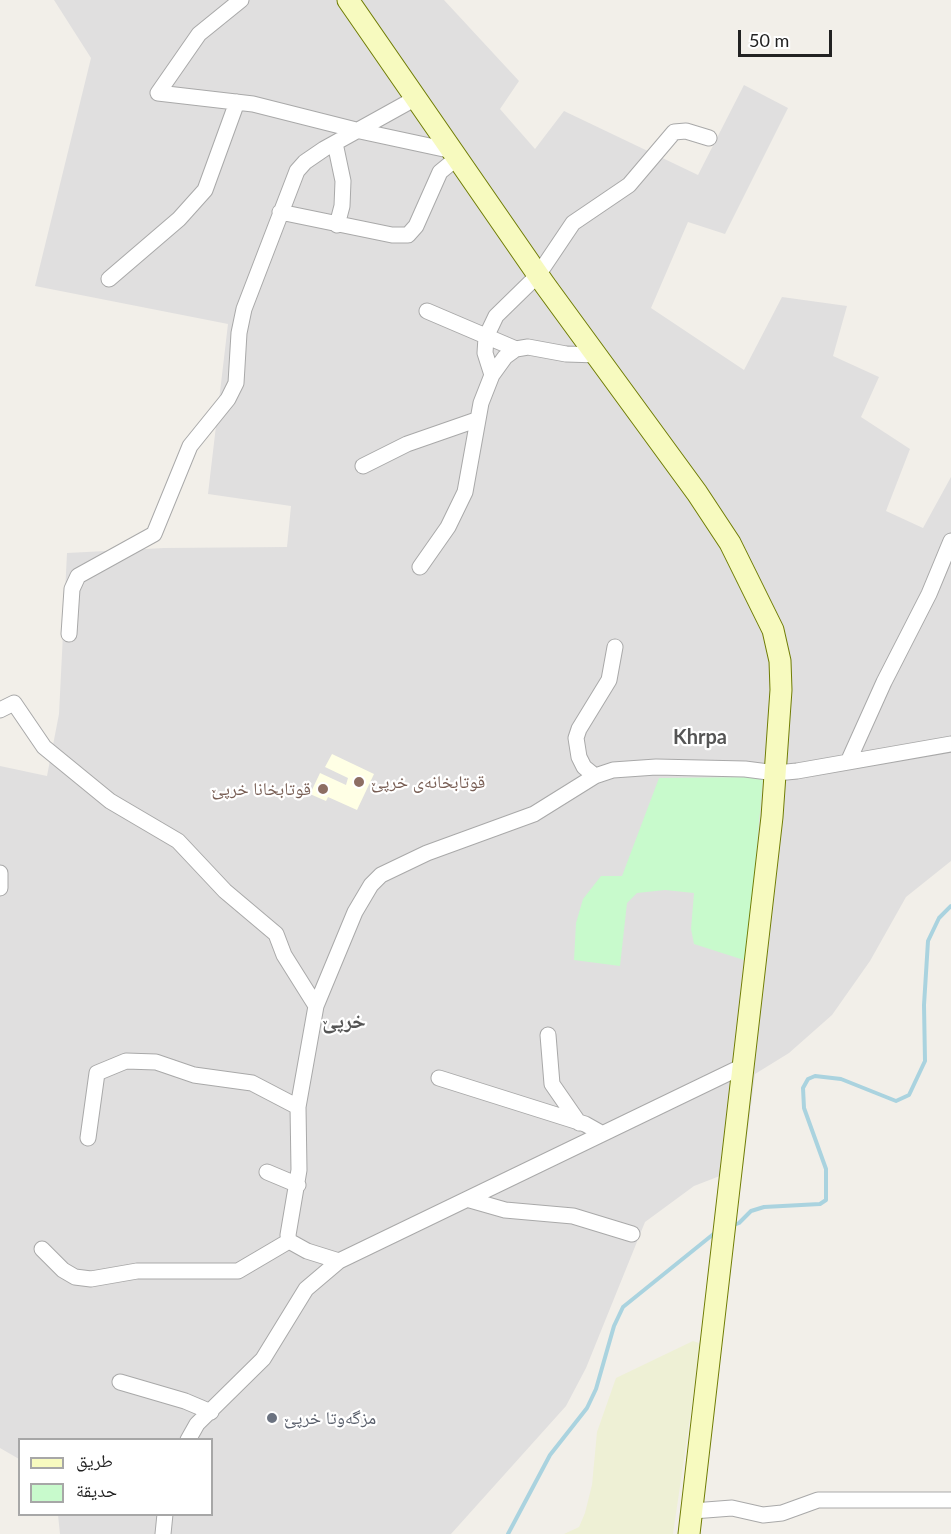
<!DOCTYPE html>
<meta charset="utf-8">
<style>
body{margin:0}
#map{position:relative;width:951px;height:1534px;overflow:hidden;background:#f2efe9;font-family:Lato,"Noto Naskh Arabic",sans-serif}
canvas{display:block}
.legend{position:absolute;left:18px;top:1438px;width:195px;height:78px;box-sizing:border-box;background:#fff;border:2px solid #a7a7a7;margin:0;padding:8px 10px;list-style:none;font-size:18px;color:#222}
.legend li{display:flex;align-items:center;gap:12px;height:30px}
.legend b{width:30px;border:2px solid #a7a7a7}
.scale{position:absolute;left:738px;top:30px;width:94px;height:27px;box-sizing:border-box;border:3px solid #222;border-top:0;padding-left:8px;font-size:18px;line-height:21px;white-space:nowrap;color:#222;-webkit-text-stroke:4px #fff;paint-order:stroke}
</style>
<div id="map">
<canvas width="951" height="1534"></canvas>
<ul class="legend">
<li><b style="height:8px;background:#f7fabf"></b>طريق</li>
<li><b style="height:16px;background:#c8facc"></b>حديقة</li>
</ul>
<div class="scale">50 m</div>
</div>
<script>
const ctx = document.querySelector('canvas').getContext('2d');
ctx.lineJoin = 'round';
function fillPath(path, color) {
  ctx.fillStyle = color;
  ctx.fill(path, 'evenodd');
}
function shape(rows) {
  const path = new Path2D();
  for (const r of rows) {
    path.moveTo(r[0], r[1]);
    for (let i = 2; i < r.length; i += 2) path.lineTo(r[i], r[i + 1]);
  }
  return path;
}
function strokePath(path, color, width, dash) {
  ctx.strokeStyle = color;
  ctx.lineWidth = width;
  ctx.lineCap = dash ? 'butt' : 'round';
  ctx.setLineDash(dash || []);
  ctx.stroke(path);
}
function drawText(font, color, halo, rows, align = 'center') {
  ctx.font = font + ' Lato,"Noto Naskh Arabic",sans-serif';
  ctx.lineWidth = 4.5;
  ctx.setLineDash([]);
  ctx.textBaseline = 'middle';
  ctx.strokeStyle = halo;
  ctx.fillStyle = color;
  for (const [text, x, y, turn = 0] of rows) {
    ctx.save();
    ctx.translate(x, y);
    ctx.rotate((+turn || 0) * Math.PI / 180);
    ctx.textAlign = isNaN(turn) ? turn : align;
    if (halo) ctx.strokeText(text, 0, 0);
    ctx.fillText(text, 0, 0);
    ctx.restore();
  }
}
fillPath(shape([
 [54,0,444,0,519,81,500,109,535,149,564,111,698,175,744,85,788,108,725,234,688,222,651,308,744,370,782,297,847,306,833,356,879,377,861,417,910,449,886,511,923,528,951,477,951,861,906,897,870,961,832,1015,789,1053,755,1074,743,1167,694,1186,645,1222,586,1368,566,1406,451,1534,60,1534,58,1515,212,1514,212,1440,20,1440,19,1459,0,1448,0,766,47,776,59,714,67,553,164,548,287,547,291,506,208,494,228,324,35,286,91,58]
]), '#e0dfdf');
fillPath(shape([
 [332,754,374,774,357,810,328,797,326,801,310,794,320,773,346,785,348,778,325,767]
]), '#ffffe5');
fillPath(shape([
 [693,1341,699,1343,699,1356,673,1534,564,1534,579,1527,585,1513,592,1485,597,1432,616,1378]
]), '#eef0d5');
fillPath(shape([
 [763,777,747,961,694,944,691,929,694,893,665,890,637,893,627,903,620,966,574,960,576,923,583,899,601,876,622,876,659,778]
]), '#c8facc');
strokePath(shape([
 [731,1226,739,1223,751,1211,764,1207,820,1204,826,1200,826,1169,804,1108,803,1088,808,1079,815,1076,841,1079,896,1101,909,1095,925,1061,924,1005,928,941,939,918,951,906],
 [508,1534,550,1455,587,1408,596,1389,614,1326,623,1307,716,1232]
]), '#aad3df', 4);
const street = shape([
 [241,0,199,34,158,93,253,104,360,131,453,151],
 [335,143,343,181,342,206,337,225],
 [280,212,392,235,408,235,416,226,440,172,457,158],
 [109,279,179,219,205,190,237,102],
 [427,311,516,349],
 [492,375,485,353,486,337,496,316,538,275,573,223,629,185,674,132,686,131,709,138],
 [363,466,407,444,476,420],
 [420,567,448,527,465,492,481,403,492,375,505,357,516,349,528,347,566,354,598,355],
 [69,634,72,589,78,576,154,534,190,446,228,399,236,383,239,333,244,309,297,171,305,162,324,149,416,98],
 [0,710,14,703,44,747,110,801,178,841,225,891,276,934,284,955,316,1006,298,1107,299,1170,288,1235,289,1241,307,1251,339,1261],
 [848,762,884,682,929,594,951,541],
 [595,776,584,767,579,757,576,738,579,729,609,680,615,647],
 [0,873,0,888],
 [316,1006,355,912,371,885,381,875,427,853,534,814,595,776,613,770,656,767,745,769,776,773,797,771,951,744],
 [548,1035,552,1084,579,1123],
 [439,1078,585,1124,601,1133],
 [88,1138,97,1073,126,1061,156,1062,194,1075,252,1083,298,1107],
 [267,1172,298,1185],
 [470,1200,505,1210,573,1216,632,1234],
 [42,1249,63,1270,75,1277,91,1279,137,1271,238,1271,289,1241],
 [120,1382,185,1401,211,1412],
 [188,1440,197,1424,263,1359,306,1289,339,1261,743,1066],
 [693,1511,732,1508,763,1515,782,1513,818,1500,951,1500],
 [163,1534,165,1514]
]);
const secondary = shape([
 [348,0,545,285,697,493,730,543,773,630,780,661,781,690,772,817,689,1534]
]);
strokePath(street, '#a9a9a9', 17);
strokePath(secondary, '#707d05', 23);
strokePath(street, '#fff', 15);
strokePath(secondary, '#f7fabf', 21);
for (const [x, y, r, color] of [
 [359,782,6,"#8d6e63"],
 [323,789,6,"#8d6e63"],
 [272,1418,6,"#6b7280"]
]) {
  const dot = new Path2D();
  dot.arc(x, y, r, 0, 2 * Math.PI);
  ctx.fillStyle = color;
  ctx.fill(dot);
  strokePath(dot, '#fff', 2);
}
drawText('18px', '#785e54', '#fff', [
 ["قوتابخانەی خرپێ",371,782],
 ["قوتابخانا خرپێ",311,789,"right"]
], 'left');
drawText('18px', '#5b616d', '#fff', [
 ["مزگەوتا خرپێ",284,1418]
], 'left');
drawText('bold 20px', '#555', '#fff', [
 ["Khrpa",700,738]
]);
drawText('bold 21px', '#555', '#fff', [
 ["خرپێ",344,1021]
]);
</script>
